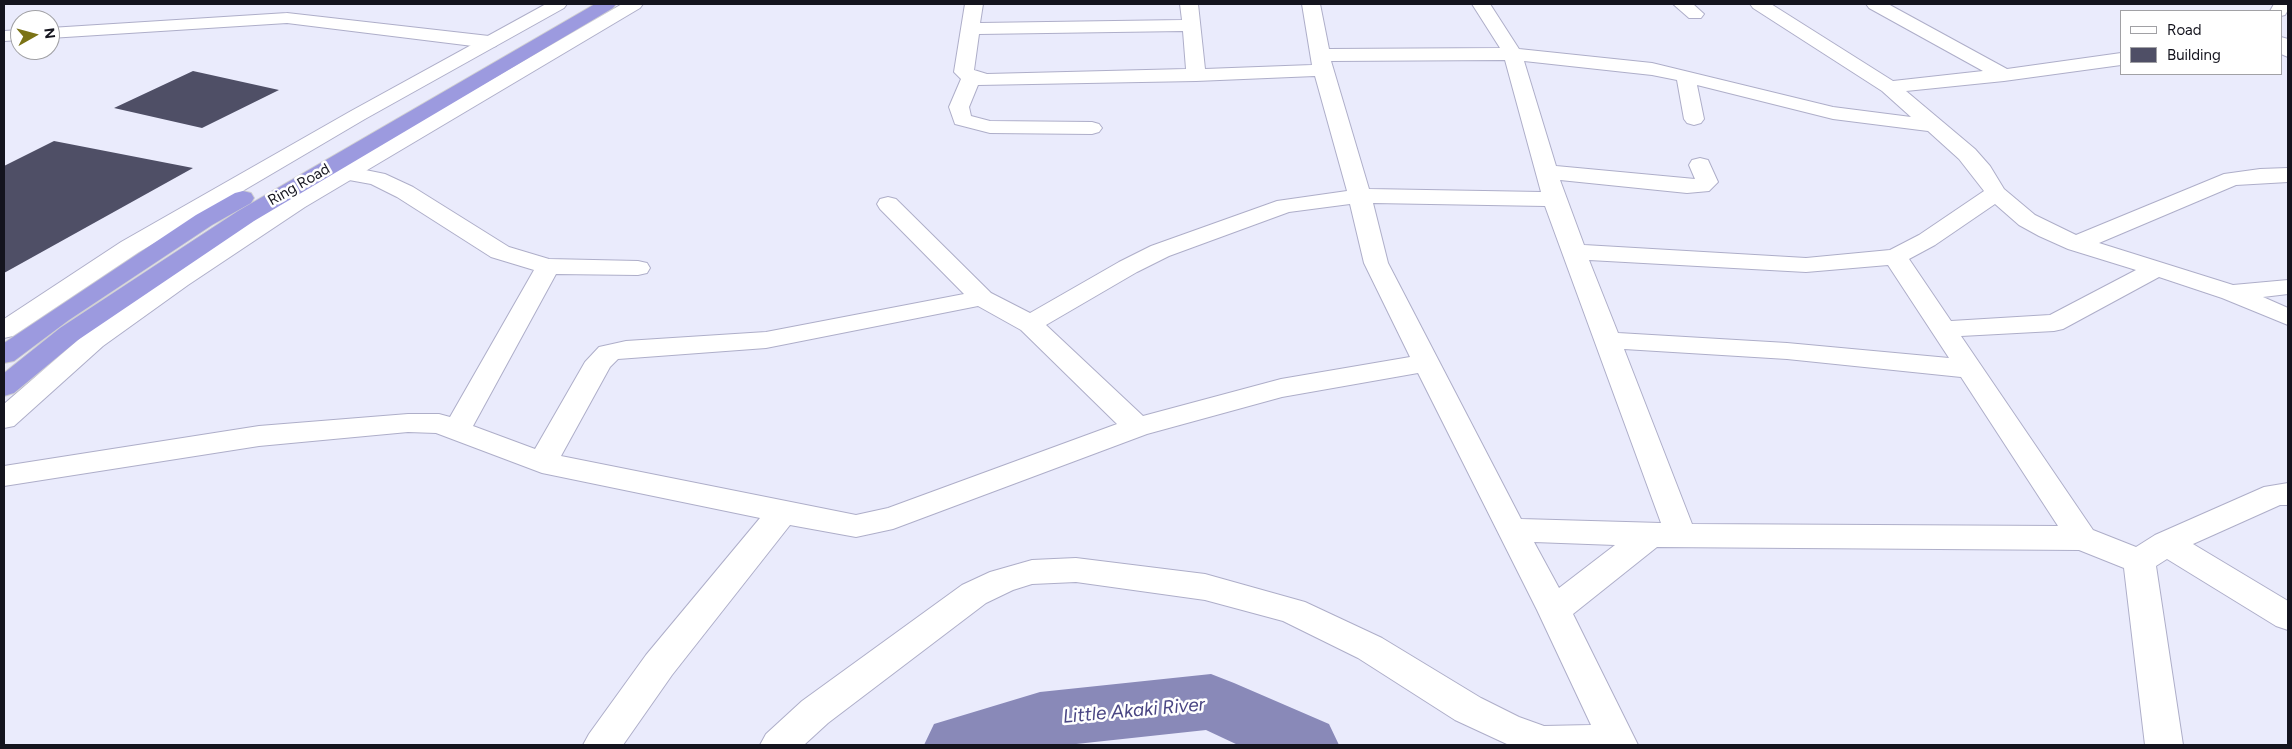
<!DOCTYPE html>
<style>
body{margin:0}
#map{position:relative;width:2292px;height:749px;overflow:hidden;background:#eaebfc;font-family:Figtree,sans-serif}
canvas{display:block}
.frame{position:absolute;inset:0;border:5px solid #14141e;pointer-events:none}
.legend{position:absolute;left:2120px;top:10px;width:162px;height:65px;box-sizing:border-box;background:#fff;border:1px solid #a1a1a5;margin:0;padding:6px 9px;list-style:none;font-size:15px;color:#14141e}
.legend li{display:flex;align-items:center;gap:10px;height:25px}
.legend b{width:25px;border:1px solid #a1a1a5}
.north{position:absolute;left:10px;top:10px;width:50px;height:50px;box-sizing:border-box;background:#fff;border:1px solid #a1a1a5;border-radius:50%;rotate:83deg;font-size:14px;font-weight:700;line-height:20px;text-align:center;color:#14141e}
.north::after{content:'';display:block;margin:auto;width:18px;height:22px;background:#7b7315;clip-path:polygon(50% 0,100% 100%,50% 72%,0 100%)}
</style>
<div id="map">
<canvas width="2292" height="749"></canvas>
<div class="frame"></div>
<ul class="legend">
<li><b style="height:6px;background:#fff"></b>Road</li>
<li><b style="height:14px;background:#4f4f66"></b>Building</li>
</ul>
<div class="north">N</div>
</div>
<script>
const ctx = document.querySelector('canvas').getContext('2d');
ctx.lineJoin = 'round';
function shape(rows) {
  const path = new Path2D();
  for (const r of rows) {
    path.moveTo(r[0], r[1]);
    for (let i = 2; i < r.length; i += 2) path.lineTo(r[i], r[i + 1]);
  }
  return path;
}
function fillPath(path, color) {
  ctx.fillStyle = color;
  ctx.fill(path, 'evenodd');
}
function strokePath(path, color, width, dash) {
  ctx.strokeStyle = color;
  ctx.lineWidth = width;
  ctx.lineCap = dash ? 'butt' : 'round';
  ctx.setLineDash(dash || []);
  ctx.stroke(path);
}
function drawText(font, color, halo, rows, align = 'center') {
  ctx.font = font + ' Figtree,sans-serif';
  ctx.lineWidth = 5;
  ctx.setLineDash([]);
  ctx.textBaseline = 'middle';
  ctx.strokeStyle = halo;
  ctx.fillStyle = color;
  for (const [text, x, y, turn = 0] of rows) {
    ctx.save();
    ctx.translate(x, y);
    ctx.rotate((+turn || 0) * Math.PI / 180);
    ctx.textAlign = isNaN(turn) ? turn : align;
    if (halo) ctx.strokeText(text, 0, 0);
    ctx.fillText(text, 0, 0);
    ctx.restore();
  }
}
fillPath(shape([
 [1211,674,1234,683,1329,724,1339,745,1238,745,1206,730,1067,745,924,745,934,724,1040,692,1211,674]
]), '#8989b8');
fillPath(shape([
 [193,71,279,90,202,128,114,108],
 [54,141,193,168,4,273,4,166]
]), '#4f4f66');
const minor = shape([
 [965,4,983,4,980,23,1182,20,1180,4,1198,4,1205,69,1312,65,1302,4,1320,4,1329,49,1500,48,1472,4,1490,4,1519,49,1652,63,1833,107,1911,117,1882,91,1753,8,1750,4,1771,4,1893,81,1983,71,1869,8,1866,4,1888,4,2007,69,2121,53,2121,65,2004,81,1906,91,1975,149,1990,166,2004,189,2035,215,2076,235,2224,174,2260,169,2288,168,2288,182,2236,185,2099,243,2233,285,2288,280,2288,294,2263,297,2288,308,2288,325,2222,298,2159,277,2063,329,2054,331,1961,336,2093,530,2136,547,2155,535,2264,487,2288,483,2288,505,2280,505,2193,544,2288,601,2288,630,2276,626,2167,559,2156,566,2183,745,2145,745,2124,568,2079,550,1657,547,1573,614,1638,745,1509,745,1455,720,1358,658,1283,621,1205,600,1076,582,1032,584,1013,590,986,603,828,723,804,745,760,745,766,734,802,701,962,585,990,572,1032,560,1076,558,1205,574,1305,602,1382,638,1481,698,1519,717,1544,726,1591,725,1537,610,1418,373,1282,397,1147,434,893,529,856,537,790,525,672,675,623,745,583,745,589,734,646,655,760,518,542,473,436,433,408,432,259,446,4,486,4,466,259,426,408,414,439,414,450,417,534,270,491,257,397,197,371,184,338,178,335,173,338,168,346,166,385,174,413,187,509,247,549,259,638,261,647,263,650,268,647,273,638,275,556,274,473,426,535,449,585,362,599,347,626,341,766,332,964,294,880,209,877,204,880,199,888,197,896,199,991,293,1030,313,1119,262,1151,246,1277,201,1347,191,1315,76,1196,81,978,85,969,107,971,116,990,121,1092,122,1099,124,1102,128,1099,132,1092,134,990,133,955,124,949,107,961,79,954,72,965,4],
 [1183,31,1186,69,987,74,974,70,979,34,1183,31],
 [1505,60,1541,192,1369,189,1331,61,1505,60],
 [1524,61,1652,75,1677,80,1684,119,1687,123,1694,125,1701,123,1704,119,1697,85,1833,119,1928,131,1959,159,1984,191,1919,235,1890,250,1806,258,1584,245,1560,180,1687,193,1709,191,1718,182,1708,160,1700,158,1692,160,1689,165,1695,179,1556,166,1524,61],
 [1373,203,1545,206,1661,523,1521,519,1388,263,1373,203],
 [1350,204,1364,263,1410,357,1281,379,1143,416,1046,325,1137,272,1169,256,1289,212,1350,204],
 [1995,204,2019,225,2039,236,2068,249,2136,270,2050,315,1951,321,1909,259,1935,245,1995,204],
 [1589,260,1806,272,1888,265,1949,358,1787,343,1618,333,1589,260],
 [978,306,1021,330,1117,424,888,508,856,515,561,456,610,367,618,359,766,348,978,306],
 [1624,349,1787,359,1961,377,2058,526,1692,524,1624,349],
 [1534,542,1615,545,1559,588,1534,542],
 [1673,4,1693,4,1704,14,1701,18,1689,18,1673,4],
 [2274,4,2288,4,2288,10,2285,15,2281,16,2281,11,2270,11,2274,4],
 [287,13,489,36,496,38,498,42,496,46,489,48,287,23,50,38,50,28,287,13],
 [20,30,20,40,4,41,4,31,20,30],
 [2281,37,2288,39,2288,57,2281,54,2281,37]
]);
const tertiary = shape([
 [546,4,567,4,564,8,365,119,139,252,13,336,4,338,4,319,121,242,351,111,546,4],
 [622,4,643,4,640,8,305,207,188,285,103,346,14,426,4,428,4,404,85,334,170,275,289,197,622,4]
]);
const trunk = shape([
 [595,4,616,4,613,8,254,221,78,340,14,393,4,396,4,373,60,328,238,211,595,4],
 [243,191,251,193,254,198,251,203,212,225,69,320,14,361,4,363,4,343,196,215,235,193,243,191]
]);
strokePath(minor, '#aeaec9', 2);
strokePath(tertiary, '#aeaec9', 2);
strokePath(trunk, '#d0d0d2', 2);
fillPath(minor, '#fff');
fillPath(tertiary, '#fff');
fillPath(trunk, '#9c9adf');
drawText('15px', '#14141e', '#fff', [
 ["Ring Road",299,185,-30]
]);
drawText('italic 19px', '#4a4684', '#fff', [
 ["Little Akaki River",1134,711,-5]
]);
</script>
